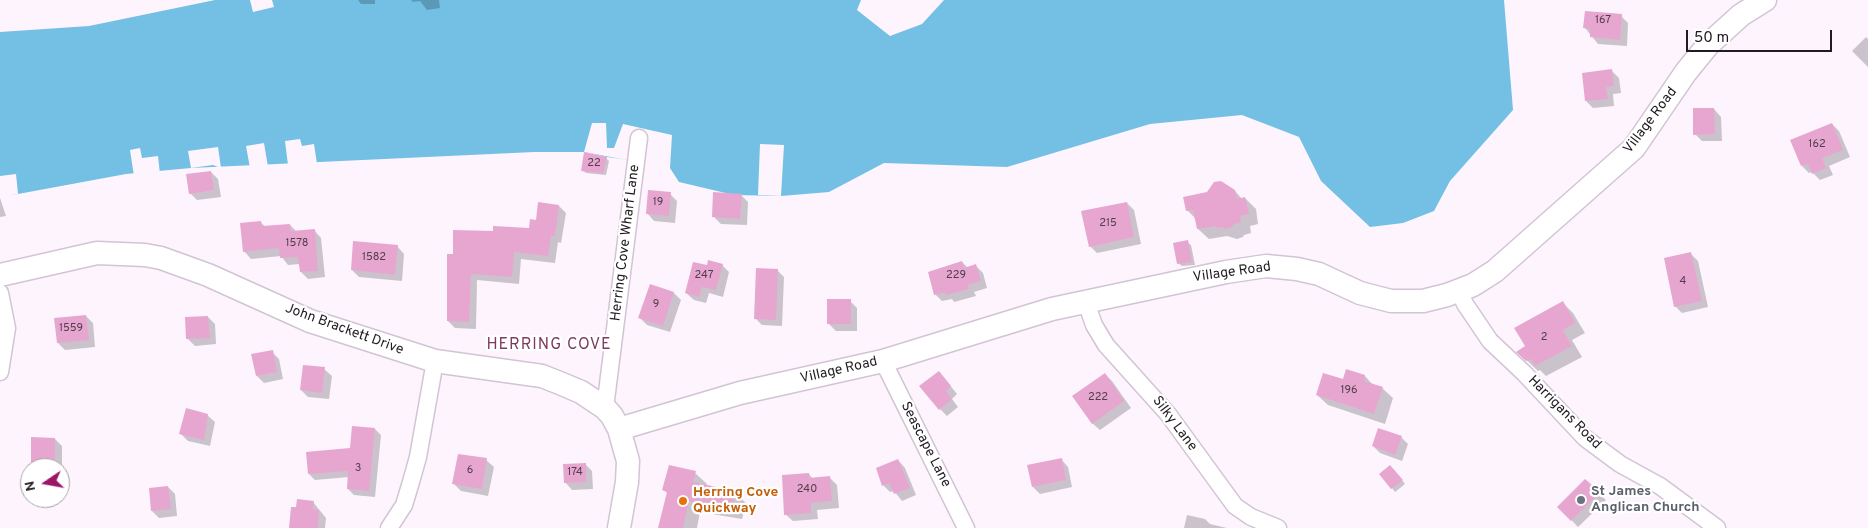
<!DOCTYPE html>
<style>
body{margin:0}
#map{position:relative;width:1868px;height:528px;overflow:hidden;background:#fdf4fe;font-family:Overpass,sans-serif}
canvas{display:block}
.north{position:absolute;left:20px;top:458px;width:50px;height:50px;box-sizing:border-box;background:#fff;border:1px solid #a6a4a6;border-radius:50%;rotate:258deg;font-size:14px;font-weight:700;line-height:20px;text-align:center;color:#201b21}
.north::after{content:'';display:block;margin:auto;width:18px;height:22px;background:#9d1666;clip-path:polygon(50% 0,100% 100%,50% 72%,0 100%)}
.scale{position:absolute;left:1686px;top:30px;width:146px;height:22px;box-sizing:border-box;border:2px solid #201b21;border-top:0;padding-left:6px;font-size:15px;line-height:18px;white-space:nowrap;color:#201b21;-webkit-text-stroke:4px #fff;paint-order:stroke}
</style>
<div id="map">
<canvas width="1868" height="528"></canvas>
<div class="north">N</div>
<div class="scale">50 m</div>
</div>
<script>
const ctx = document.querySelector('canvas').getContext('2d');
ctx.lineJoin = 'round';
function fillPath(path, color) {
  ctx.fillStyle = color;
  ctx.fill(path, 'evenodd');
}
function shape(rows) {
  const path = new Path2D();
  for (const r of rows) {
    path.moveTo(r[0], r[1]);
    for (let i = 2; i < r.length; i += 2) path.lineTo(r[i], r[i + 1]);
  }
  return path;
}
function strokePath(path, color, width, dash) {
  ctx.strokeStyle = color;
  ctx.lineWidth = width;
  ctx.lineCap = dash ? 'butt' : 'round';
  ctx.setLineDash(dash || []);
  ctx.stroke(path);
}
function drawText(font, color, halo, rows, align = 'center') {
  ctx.font = font + ' Overpass,sans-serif';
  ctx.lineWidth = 4.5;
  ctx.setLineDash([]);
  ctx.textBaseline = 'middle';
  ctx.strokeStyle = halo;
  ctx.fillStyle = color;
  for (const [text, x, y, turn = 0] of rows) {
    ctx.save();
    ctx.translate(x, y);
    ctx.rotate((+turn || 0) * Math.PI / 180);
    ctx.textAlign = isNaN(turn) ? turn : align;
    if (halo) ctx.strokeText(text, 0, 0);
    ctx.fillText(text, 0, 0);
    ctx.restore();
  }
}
fillPath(shape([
 [215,0,861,0,857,10,890,36,922,24,944,0,1504,0,1513,110,1450,181,1434,211,1403,223,1370,227,1321,181,1299,137,1242,115,1150,124,1007,167,884,163,829,192,781,196,734,195,679,182,668,165,607,157,584,152,534,152,191,168,126,174,18,194,0,196,0,32,89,26]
]), '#73c0e4');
fillPath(shape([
 [250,0,272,0,274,7,253,12],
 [592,123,606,123,607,148,614,148,623,124,672,135,670,168,584,152],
 [300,139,302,146,314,144,317,164,288,165,285,141],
 [264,143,268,167,250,168,246,146],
 [760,144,784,145,781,196,758,195],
 [218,147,221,168,213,165,191,168,188,151],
 [140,148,142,158,158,156,160,174,134,176,130,150],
 [16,174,18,194,0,197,0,176]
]), '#fdf4fe');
fillPath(shape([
 [358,0,375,0,375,4,361,4],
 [411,0,439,0,440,8,427,10,420,1,413,2],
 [1621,16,1628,23,1627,46,1598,44,1585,28],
 [1866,37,1868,39,1868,67,1852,51],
 [1612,71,1619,78,1621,93,1613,94,1614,106,1593,108,1586,101],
 [1714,109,1721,117,1722,141,1702,141,1695,134],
 [1832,124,1839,131,1850,157,1829,166,1833,175,1820,180,1812,172,1809,173,1802,166],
 [606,158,609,161,606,175,586,173,582,170],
 [211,172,218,179,221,197,197,200,190,193],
 [1235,191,1242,199,1245,198,1256,209,1258,224,1250,226,1251,233,1244,235,1243,237,1237,239,1227,236,1209,239,1198,229,1196,219,1187,210],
 [670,194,677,201,675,223,654,221,647,213],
 [741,195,748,202,747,225,721,224,714,217],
 [0,198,6,216,0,217],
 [1127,203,1134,210,1141,244,1097,253,1090,246],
 [559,206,566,213,561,243,558,242,555,263,521,259,519,284,477,280,476,329,455,328,448,321,454,255,494,232,530,230,537,221],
 [260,222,266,227,290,225,297,232,314,230,321,238,325,277,308,279,301,272,300,264,288,265,281,256,251,259,244,251],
 [1187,242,1191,245,1195,265,1182,266,1178,263],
 [397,246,404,254,402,281,359,277,352,270],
 [1691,254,1698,261,1708,307,1682,313,1675,306],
 [962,262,968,268,976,266,983,273,987,288,974,292,976,296,954,302,952,299,942,301,935,294],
 [722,265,729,272,723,297,709,293,706,303,694,300,686,293,708,267],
 [777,270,784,277,782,326,762,325,755,318],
 [651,285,674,293,681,300,670,332,647,325,640,318],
 [850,301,857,308,857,331,836,331,829,324],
 [1562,302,1573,313,1585,333,1572,340,1582,357,1546,376,1540,370,1538,371,1518,352,1527,347],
 [86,316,93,323,95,347,65,350,58,343],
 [208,317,215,324,216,344,195,346,188,339],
 [272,352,279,359,283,379,264,383,257,376],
 [324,369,332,376,329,399,308,397,301,390],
 [1346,371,1365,376,1373,385,1382,388,1393,398,1385,424,1328,405,1317,395,1343,380],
 [1105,374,1112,381,1131,408,1100,430,1092,423],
 [945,379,957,394,952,399,958,407,947,416,940,409],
 [207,415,215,422,210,446,188,441,181,434],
 [375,429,381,435,375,497,354,495,348,489,349,477,315,480,309,474,351,449],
 [1401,437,1408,444,1402,461,1380,453,1373,446],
 [55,439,62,446,62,478,60,478,60,468,32,468],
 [1061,459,1068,467,1072,487,1040,494,1033,487],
 [486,460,494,467,488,496,461,491,454,484],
 [898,460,905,468,916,495,902,501,894,491,890,492,883,485],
 [585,464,592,471,593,489,572,490,565,482],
 [1394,470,1405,484,1395,492,1392,488],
 [695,473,707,484,706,486,734,492,746,503,742,519,700,512,697,528,659,528,668,494,664,490],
 [809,474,813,479,830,478,837,485,839,508,817,510,818,519,793,521,785,514],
 [1585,481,1606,500,1578,527,1559,507],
 [168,487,175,494,177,516,159,518,152,511],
 [313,502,326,518,325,528,290,528],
 [1187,515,1205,519,1210,524,1227,528,1184,528]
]), '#0003');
fillPath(shape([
 [1585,11,1622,14,1620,40,1590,37,1590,29,1583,28],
 [1612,69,1614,86,1606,87,1608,99,1585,101,1582,73],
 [1693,108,1714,108,1715,134,1693,135],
 [1832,123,1843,150,1822,158,1826,168,1812,174,1808,164,1801,166,1790,140],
 [584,152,607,157,603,173,581,171],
 [211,171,214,190,189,194,186,174],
 [1221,181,1235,190,1237,199,1245,197,1249,214,1240,216,1241,223,1234,224,1232,227,1225,229,1222,227,1217,228,1216,226,1197,229,1193,210,1186,211,1183,197,1207,192,1214,182],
 [648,190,671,192,669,216,646,214],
 [713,192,742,194,740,219,712,217],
 [538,202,559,205,555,236,551,236,548,256,514,252,512,277,471,274,469,322,447,321,447,254,453,254,453,230,493,231,493,226,529,228,530,219,536,220],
 [1127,202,1134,237,1089,247,1081,211],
 [261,221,262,226,290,224,291,231,315,229,318,271,300,272,298,257,280,258,279,248,243,252,240,223],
 [1188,240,1192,262,1177,264,1173,243],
 [353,241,398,245,395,275,351,270],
 [1691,252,1702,301,1674,307,1664,258],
 [708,260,723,264,716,290,702,287,699,297,685,293,693,262,707,265],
 [962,261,964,268,976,264,981,281,968,285,969,289,946,295,945,292,934,295,928,272],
 [756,268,778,269,776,320,754,319],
 [650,284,674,292,663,326,638,318],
 [827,299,851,299,851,324,827,324],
 [1563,301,1575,323,1563,330,1572,346,1535,366,1531,359,1526,361,1516,352,1525,346,1514,328],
 [86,315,89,340,57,343,54,318],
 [208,316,210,338,186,339,185,317],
 [273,350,277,372,256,376,251,354],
 [303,365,325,367,322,393,300,390],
 [1346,369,1365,375,1364,381,1383,387,1374,414,1316,395,1323,373,1343,379],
 [939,371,951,386,946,391,952,399,939,410,919,386],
 [1105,373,1124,401,1092,424,1072,396],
 [186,408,208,414,204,440,179,434],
 [352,426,375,428,369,491,347,489,348,471,308,474,306,452,350,448],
 [1378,428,1402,436,1395,455,1372,446],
 [31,437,55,438,55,468,31,468],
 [458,454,487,458,482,489,452,484],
 [1062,458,1066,480,1032,487,1027,465],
 [898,459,910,488,894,494,889,483,882,486,876,468],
 [586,463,586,482,564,483,563,464],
 [669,465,696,471,693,482,735,491,731,508,689,501,683,528,658,528,667,492,662,490],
 [1390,465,1403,480,1391,489,1379,474],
 [809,473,809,478,830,476,832,501,811,503,811,513,784,515,782,475],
 [1585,479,1600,492,1571,521,1557,507],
 [168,486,171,509,151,511,149,488],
 [297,499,314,501,313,509,319,510,318,528,289,528,291,507,296,507]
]), '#e6a6cf');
const street = shape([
 [1459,290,1465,304,1490,341,1524,373,1585,438,1620,464,1660,486,1717,528],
 [0,293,7,328,0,372],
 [1086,302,1094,325,1106,345,1168,414,1235,506,1251,517,1278,528],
 [883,361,966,528],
 [605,408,639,138],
 [389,528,404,505,411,482,418,457,435,361]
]);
const secondary = shape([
 [0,275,97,253,145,255,161,258,208,275,310,321,435,361,542,376,562,384,581,392,605,408,612,416,619,429,628,461,627,482,619,528],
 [619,429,740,393,883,361,1052,309,1226,272,1266,266,1297,269,1319,274,1360,293,1391,301,1423,301,1447,295,1473,285,1495,271,1634,148,1686,72,1708,45,1741,15,1765,0]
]);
strokePath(street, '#d2c4d5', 19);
strokePath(secondary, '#d2c4d5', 25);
strokePath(street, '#fff', 16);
strokePath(secondary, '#fff', 22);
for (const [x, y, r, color] of [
 [1581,500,5,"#6b7280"],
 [683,501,5,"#e8710a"]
]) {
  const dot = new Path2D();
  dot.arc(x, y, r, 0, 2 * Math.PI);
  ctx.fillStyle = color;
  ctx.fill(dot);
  strokePath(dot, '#fff', 2);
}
drawText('11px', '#523e4c', null, [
 ["167",1603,21],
 ["162",1817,145],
 ["22",594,164],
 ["19",658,203],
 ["215",1108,224],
 ["1578",297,244],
 ["1582",374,258],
 ["247",704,276],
 ["229",956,276],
 ["4",1683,282],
 ["9",656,305],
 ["1559",71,329],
 ["2",1544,338],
 ["196",1349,391],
 ["222",1098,398],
 ["3",358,469],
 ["6",470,471],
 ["174",575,473],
 ["240",807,490]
]);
drawText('14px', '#201b21', '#fff', [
 ["Village Road",1651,121,-53],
 ["Herring Cove Wharf Lane",626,243,-83],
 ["Village Road",1232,273,-8],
 ["John Brackett Drive",344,330,20],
 ["Village Road",839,371,-13],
 ["Harrigans Road",1564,413,45],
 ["Silky Lane",1174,424,53],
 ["Seascape Lane",925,445,63]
]);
drawText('bold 14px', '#5b616d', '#fff', [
 ["St James",1591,492],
 ["Anglican Church",1591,508]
], 'left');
drawText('bold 14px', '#c56008', '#fff', [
 ["Herring Cove",693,493],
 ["Quickway",693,509]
], 'left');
ctx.letterSpacing = '1px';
drawText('16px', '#7d3a5b', '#fff', [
 ["HERRING COVE",549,346]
]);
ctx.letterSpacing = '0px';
</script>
